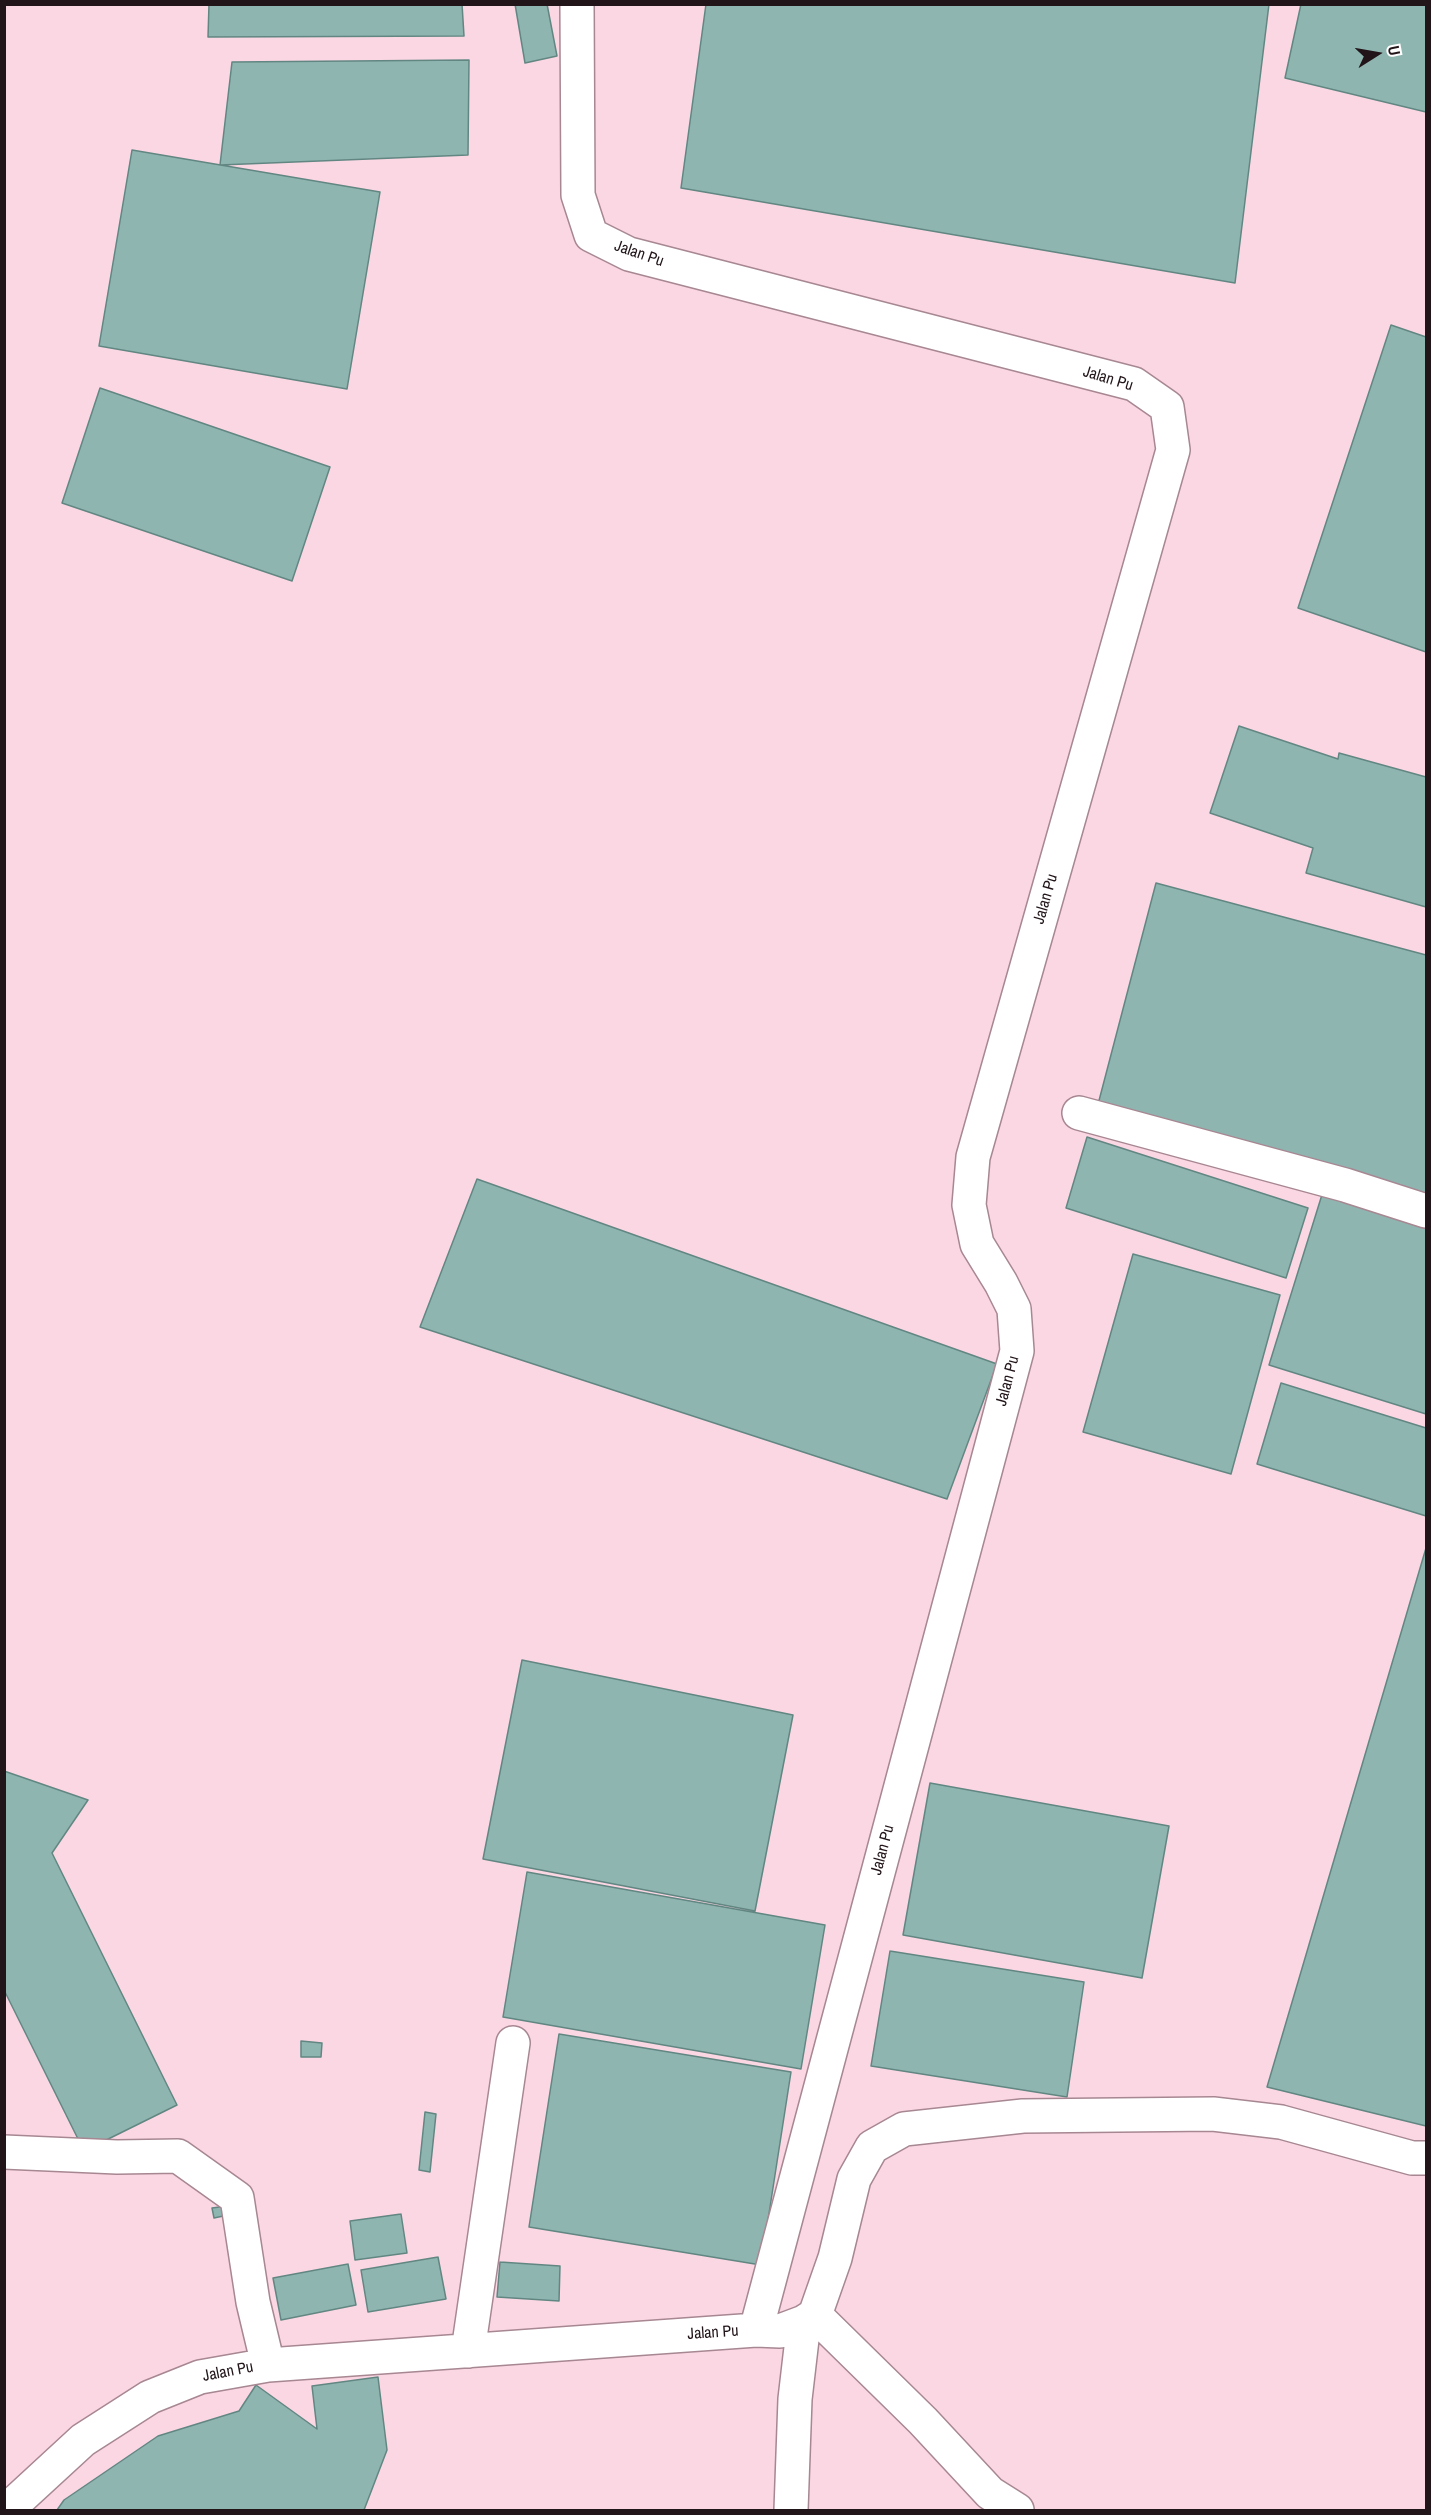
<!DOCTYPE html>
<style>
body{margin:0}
#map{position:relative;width:1431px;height:2515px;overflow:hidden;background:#fbd7e3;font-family:"Archivo Narrow",sans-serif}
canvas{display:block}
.frame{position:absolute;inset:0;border:6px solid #211519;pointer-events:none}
.north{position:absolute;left:1347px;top:24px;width:60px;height:60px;-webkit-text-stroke:4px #fff;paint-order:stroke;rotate:79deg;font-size:16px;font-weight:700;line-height:24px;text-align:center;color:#211519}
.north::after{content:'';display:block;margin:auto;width:21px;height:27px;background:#211519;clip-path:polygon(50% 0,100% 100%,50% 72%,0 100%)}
</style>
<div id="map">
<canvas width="1431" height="2515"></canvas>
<div class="frame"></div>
<div class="north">U</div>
</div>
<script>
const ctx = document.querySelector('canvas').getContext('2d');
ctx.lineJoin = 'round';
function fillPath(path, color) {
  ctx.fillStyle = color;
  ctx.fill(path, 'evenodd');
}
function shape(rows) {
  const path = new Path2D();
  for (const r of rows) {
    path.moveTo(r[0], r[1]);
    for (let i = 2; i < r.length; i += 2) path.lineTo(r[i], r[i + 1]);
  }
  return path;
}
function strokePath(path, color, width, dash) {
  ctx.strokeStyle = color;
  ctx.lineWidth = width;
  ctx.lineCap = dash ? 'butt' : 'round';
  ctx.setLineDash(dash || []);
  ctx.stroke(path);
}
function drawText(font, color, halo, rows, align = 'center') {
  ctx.font = font + ' "Archivo Narrow",sans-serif';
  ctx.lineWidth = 5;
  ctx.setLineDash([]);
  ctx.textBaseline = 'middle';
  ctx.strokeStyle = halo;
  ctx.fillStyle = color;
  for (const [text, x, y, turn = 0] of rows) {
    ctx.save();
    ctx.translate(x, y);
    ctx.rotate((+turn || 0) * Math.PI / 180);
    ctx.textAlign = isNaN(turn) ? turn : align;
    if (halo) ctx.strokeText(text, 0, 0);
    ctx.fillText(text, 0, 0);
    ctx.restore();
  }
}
const building = shape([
 [209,4,462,4,464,36,208,37,209,4],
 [515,4,547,4,557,56,525,63,515,4],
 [706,4,1269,4,1235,283,681,188,706,4],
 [1301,4,1426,4,1426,112,1285,78,1301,4],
 [469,60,468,155,220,165,232,62,469,60],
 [132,150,380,192,347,389,99,346,132,150],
 [1391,325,1426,337,1426,652,1298,608,1391,325],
 [100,388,330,467,292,581,62,503,100,388],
 [1239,726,1338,759,1339,753,1426,777,1426,907,1306,873,1313,848,1210,813,1239,726],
 [1156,883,1426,955,1426,1200,1096,1112,1156,883],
 [1087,1137,1308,1208,1286,1278,1066,1208,1087,1137],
 [477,1179,997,1364,947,1499,420,1327,477,1179],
 [1325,1185,1426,1217,1426,1414,1269,1365,1325,1185],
 [1133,1254,1280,1295,1231,1474,1083,1432,1133,1254],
 [1281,1383,1426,1428,1426,1516,1257,1464,1281,1383],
 [1426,1548,1426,2126,1267,2087,1426,1548],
 [522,1660,793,1715,755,1911,483,1859,522,1660],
 [4,1771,88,1800,52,1853,177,2105,84,2151,4,1990,4,1771],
 [930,1783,1169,1826,1142,1978,903,1935,930,1783],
 [527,1872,825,1925,801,2069,503,2017,527,1872],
 [890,1951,1084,1982,1067,2097,871,2066,890,1951],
 [559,2034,791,2072,761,2265,529,2227,559,2034],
 [301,2041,322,2043,321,2057,301,2057,301,2041],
 [425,2112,436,2114,430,2172,419,2170,425,2112],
 [227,2206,228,2215,214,2218,212,2208,227,2206],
 [401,2214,407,2253,355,2260,350,2221,401,2214],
 [438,2257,446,2299,368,2312,361,2270,438,2257],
 [500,2262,560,2266,559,2301,497,2297,500,2262],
 [348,2264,356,2305,281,2320,273,2278,348,2264],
 [378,2377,387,2450,364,2510,57,2510,64,2500,158,2436,239,2411,256,2385,317,2429,312,2386,378,2377]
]);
fillPath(building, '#8fb5b1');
strokePath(building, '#628783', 1.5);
const minor = shape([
 [1079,1113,1345,1185,1426,1211],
 [4,2152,117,2157,178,2156,237,2198,253,2302,268,2365],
 [815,2315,923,2421,990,2493,1017,2510],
 [756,2330,780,2331,804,2322,815,2315,835,2258,854,2179,872,2147,904,2129,1023,2116,1213,2114,1281,2122,1412,2158,1426,2158],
 [468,2351,513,2043],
 [7,2510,83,2440,150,2397,200,2377,268,2365,756,2330,1017,1351,1014,1309,1001,1283,977,1244,969,1205,973,1157,1173,450,1167,407,1134,384,629,254,591,235,578,195,577,4],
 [791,2510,795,2399,804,2322]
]);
strokePath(minor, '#a78791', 36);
strokePath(minor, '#fff', 33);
drawText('16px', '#211519', '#fff', [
 ["Jalan Pu",639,254,19],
 ["Jalan Pu",1108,379,17],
 ["Jalan Pu",1046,899,-74],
 ["Jalan Pu",1008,1381,-75],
 ["Jalan Pu",883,1850,-75],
 ["Jalan Pu",713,2333,-4],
 ["Jalan Pu",228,2372,-11]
]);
</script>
